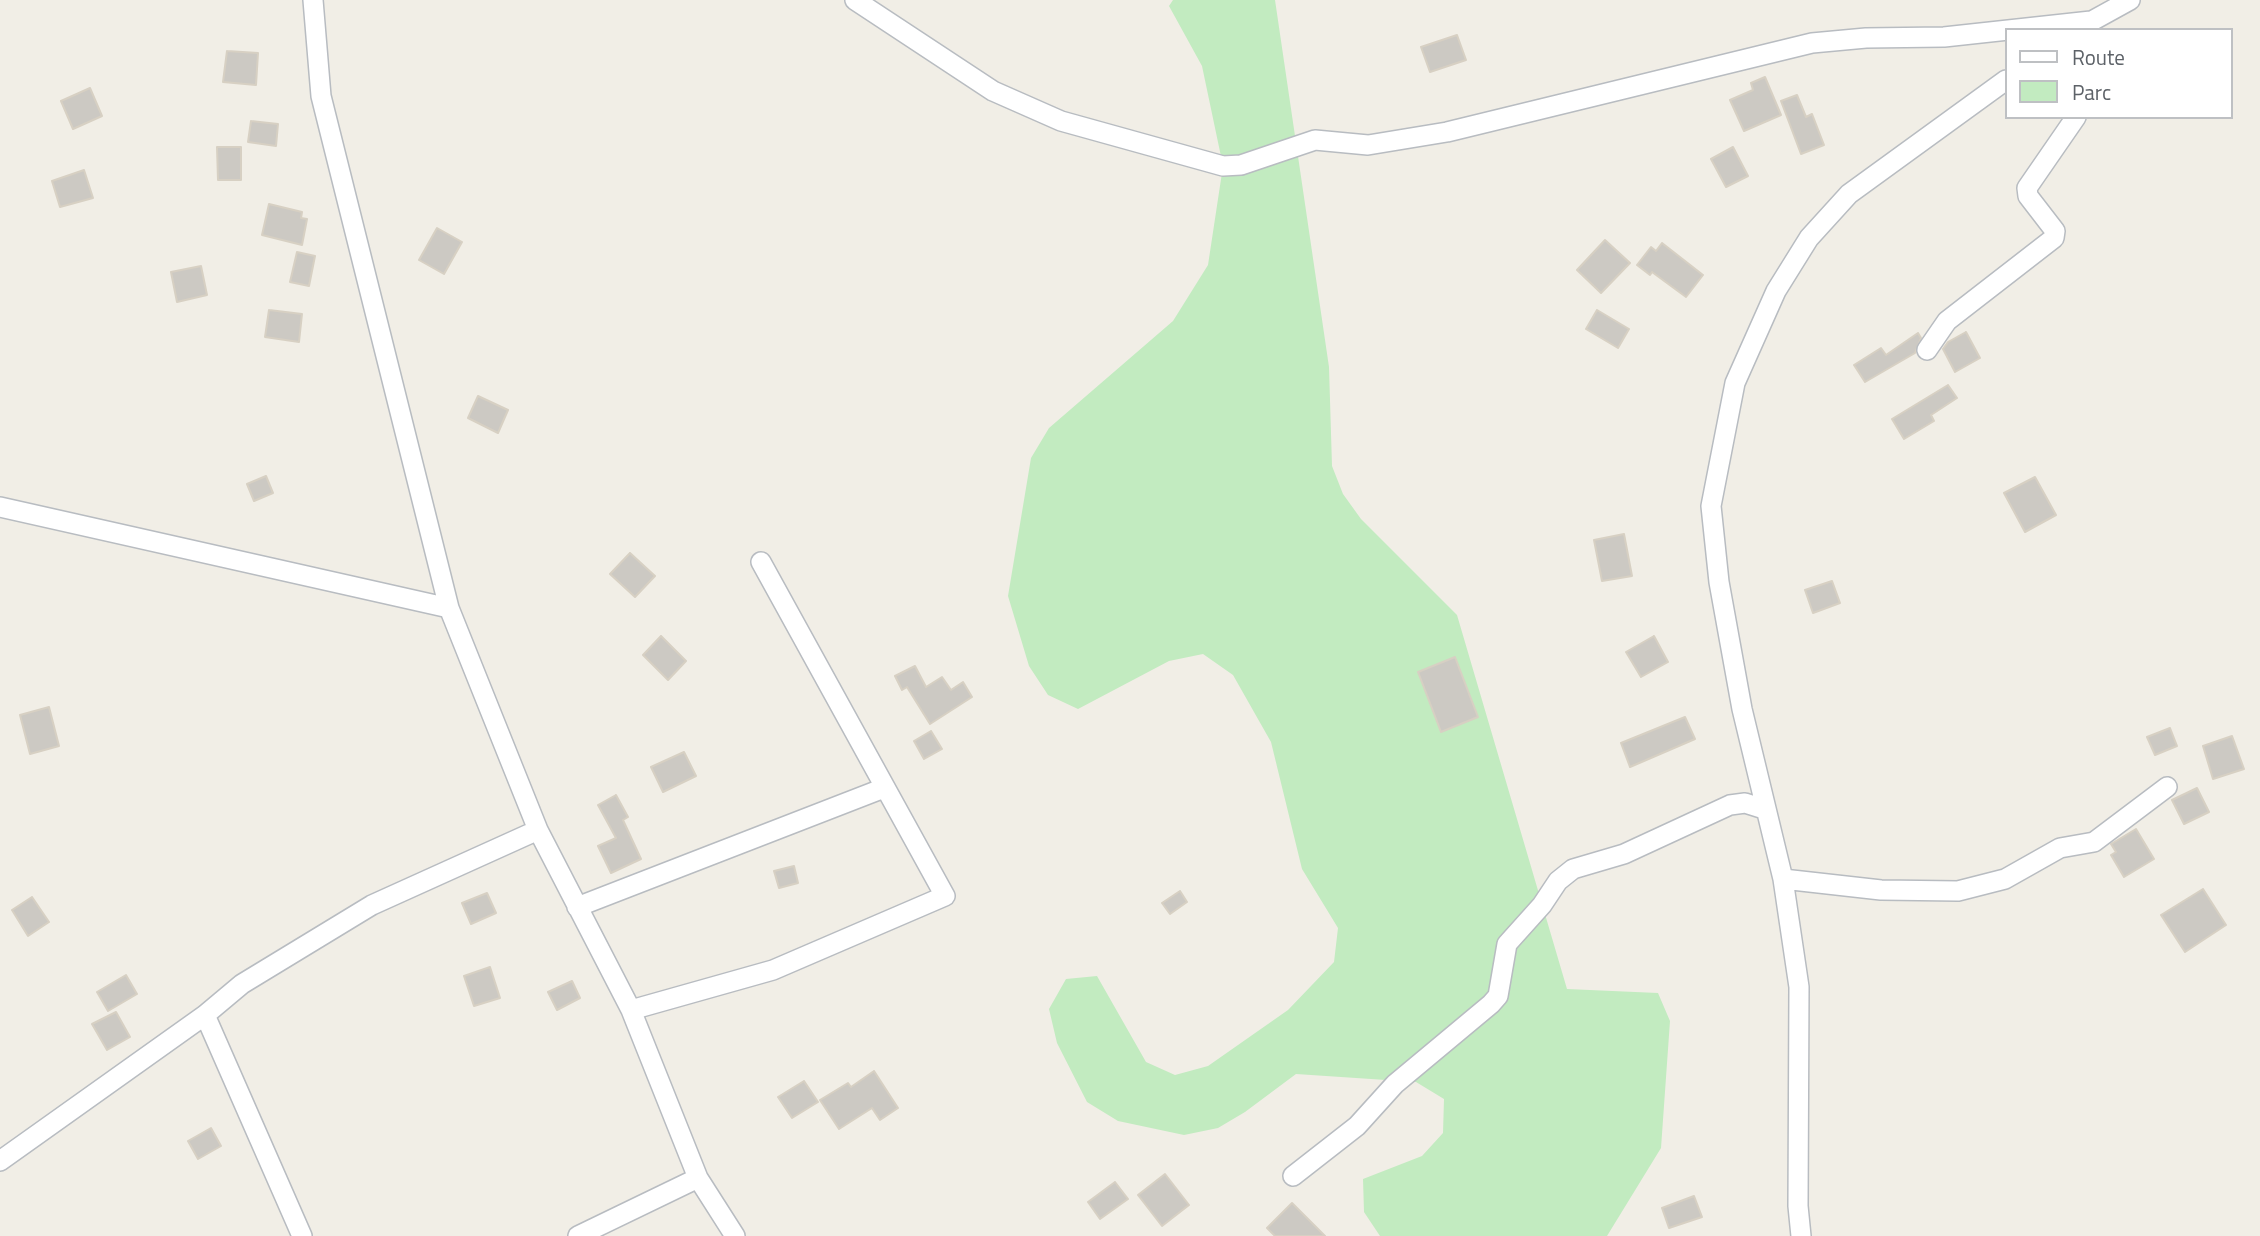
<!DOCTYPE html>
<style>
body{margin:0}
#map{position:relative;width:2260px;height:1236px;overflow:hidden;background:#f1eee6;font-family:"Titillium Web",sans-serif}
canvas{display:block}
.legend{position:absolute;left:2005px;top:28px;width:228px;height:91px;box-sizing:border-box;background:#fff;border:2px solid #bec0c3;margin:0;padding:9px 12px;list-style:none;font-size:21px;color:#5d6268}
.legend li{display:flex;align-items:center;gap:14px;height:35px}
.legend b{width:35px;border:2px solid #bec0c3}
</style>
<div id="map">
<canvas width="2260" height="1236"></canvas>
<ul class="legend">
<li><b style="height:9px;background:#fff"></b>Route</li>
<li><b style="height:19px;background:#c2ebc0"></b>Parc</li>
</ul>
</div>
<script>
const ctx = document.querySelector('canvas').getContext('2d');
ctx.lineJoin = 'round';
function fillPath(path, color) {
  ctx.fillStyle = color;
  ctx.fill(path, 'evenodd');
}
function shape(rows) {
  const path = new Path2D();
  for (const r of rows) {
    path.moveTo(r[0], r[1]);
    for (let i = 2; i < r.length; i += 2) path.lineTo(r[i], r[i + 1]);
  }
  return path;
}
function strokePath(path, color, width, dash) {
  ctx.strokeStyle = color;
  ctx.lineWidth = width;
  ctx.lineCap = dash ? 'butt' : 'round';
  ctx.setLineDash(dash || []);
  ctx.stroke(path);
}
fillPath(shape([
 [1173,0,1275,0,1329,367,1332,466,1343,494,1361,519,1457,615,1567,989,1658,993,1670,1021,1661,1148,1607,1236,1380,1236,1364,1212,1363,1179,1422,1156,1443,1133,1444,1099,1416,1082,1296,1074,1245,1112,1218,1128,1184,1135,1118,1121,1087,1102,1057,1043,1049,1009,1066,979,1097,976,1146,1062,1175,1075,1208,1066,1288,1010,1334,962,1338,928,1302,869,1271,742,1233,675,1203,654,1169,661,1078,709,1048,695,1029,666,1008,596,1031,458,1049,428,1173,321,1208,265,1223,166,1202,66,1169,6]
]), '#c2ebc0');
const building = shape([
 [1457,35,1466,60,1430,72,1421,47,1457,35],
 [227,51,258,53,256,85,223,82,227,51],
 [1765,77,1781,115,1744,131,1730,100,1753,90,1751,83,1765,77],
 [90,88,102,116,73,129,61,101,90,88],
 [1797,95,1806,117,1812,114,1824,145,1801,154,1781,101,1797,95],
 [251,121,278,124,276,146,248,142,251,121],
 [217,147,241,147,241,180,218,180,217,147],
 [1733,147,1748,176,1726,187,1711,159,1733,147],
 [84,170,93,198,60,207,52,181,84,170],
 [269,204,302,212,301,218,307,219,302,245,262,235,269,204],
 [437,228,462,242,444,274,419,260,437,228],
 [1605,240,1630,263,1601,293,1577,270,1605,240],
 [1662,243,1703,275,1686,297,1652,272,1650,275,1637,265,1651,247,1656,251,1662,243],
 [297,252,315,256,309,286,290,282,297,252],
 [201,266,207,295,177,302,171,272,201,266],
 [269,310,302,314,299,342,265,337,269,310],
 [1597,310,1629,329,1618,348,1586,329,1597,310],
 [1966,332,1980,358,1955,372,1943,349,1948,342,1966,332],
 [1918,333,1921,338,1915,353,1865,382,1854,365,1881,348,1886,355,1918,333],
 [1948,385,1957,398,1931,415,1934,421,1904,439,1892,419,1948,385],
 [478,396,508,410,498,433,468,418,478,396],
 [266,476,273,493,254,501,247,484,266,476],
 [2035,477,2056,515,2025,532,2004,493,2035,477],
 [1624,534,1632,576,1602,581,1594,540,1624,534],
 [630,553,655,576,635,597,610,574,630,553],
 [1832,581,1840,603,1813,613,1805,590,1832,581],
 [661,636,686,661,668,680,643,655,661,636],
 [1654,636,1668,662,1641,677,1626,652,1654,636],
 [1455,657,1478,717,1441,732,1418,672,1455,657],
 [915,666,926,687,942,677,951,690,963,682,972,697,930,724,907,687,902,690,895,676,915,666],
 [49,707,59,746,30,754,20,715,49,707],
 [1685,717,1695,739,1630,767,1621,743,1685,717],
 [2170,728,2177,746,2155,755,2147,737,2170,728],
 [931,731,942,749,924,759,914,741,931,731],
 [2232,736,2244,769,2213,779,2203,746,2232,736],
 [684,752,696,776,663,792,651,767,684,752],
 [2197,788,2209,812,2184,824,2172,800,2197,788],
 [616,795,628,817,623,820,641,859,611,873,598,846,616,838,598,805,616,795],
 [2136,829,2154,859,2124,877,2111,855,2116,852,2111,844,2136,829],
 [794,866,798,883,779,888,774,871,794,866],
 [2203,889,2226,925,2185,952,2161,915,2203,889],
 [1180,891,1187,902,1170,914,1162,903,1180,891],
 [487,893,496,913,471,924,462,903,487,893],
 [32,897,49,922,28,936,12,910,32,897],
 [490,967,500,998,474,1006,464,976,490,967],
 [126,975,137,994,108,1011,97,992,126,975],
 [572,981,580,998,557,1010,548,992,572,981],
 [116,1012,130,1037,107,1050,92,1024,116,1012],
 [874,1071,898,1108,880,1120,872,1108,839,1129,820,1100,848,1083,851,1087,874,1071],
 [804,1081,818,1102,792,1118,778,1097,804,1081],
 [211,1128,221,1146,198,1159,188,1141,211,1128],
 [1165,1174,1189,1205,1162,1226,1138,1195,1165,1174],
 [1115,1182,1128,1199,1100,1219,1088,1202,1115,1182],
 [1694,1196,1702,1217,1669,1228,1662,1208,1694,1196],
 [1292,1203,1325,1236,1275,1236,1267,1228,1292,1203]
]);
fillPath(building, '#ccc9c3');
strokePath(building, '#d7d0c3', 2);
const minor = shape([
 [313,0,321,96,449,608,538,830,631,1010,698,1178,735,1236],
 [855,0,993,91,1061,121,1223,166,1241,165,1315,140,1368,145,1447,132,1812,43,1866,38,1944,37,2091,21],
 [2081,27,2130,0],
 [1927,350,1947,321,2054,238,2055,231,2028,196,2027,188,2076,117],
 [0,507,449,608],
 [1783,879,1881,890,1958,891,2005,879,2060,848,2094,842,2167,787],
 [577,907,884,788],
 [631,1010,773,970,945,896,761,562],
 [205,1015,302,1236],
 [0,1161,205,1015,242,984,372,905,538,830],
 [1293,1176,1357,1126,1395,1084,1491,1004,1498,996,1507,944,1542,905,1558,881,1573,869,1624,854,1730,805,1745,803,1764,809],
 [578,1236,698,1178],
 [1801,1236,1798,1206,1799,987,1783,879,1742,709,1719,582,1711,506,1735,383,1776,291,1809,238,1849,194,2006,80]
]);
strokePath(minor, '#b8bcc1', 22);
strokePath(minor, '#fff', 19);
</script>
